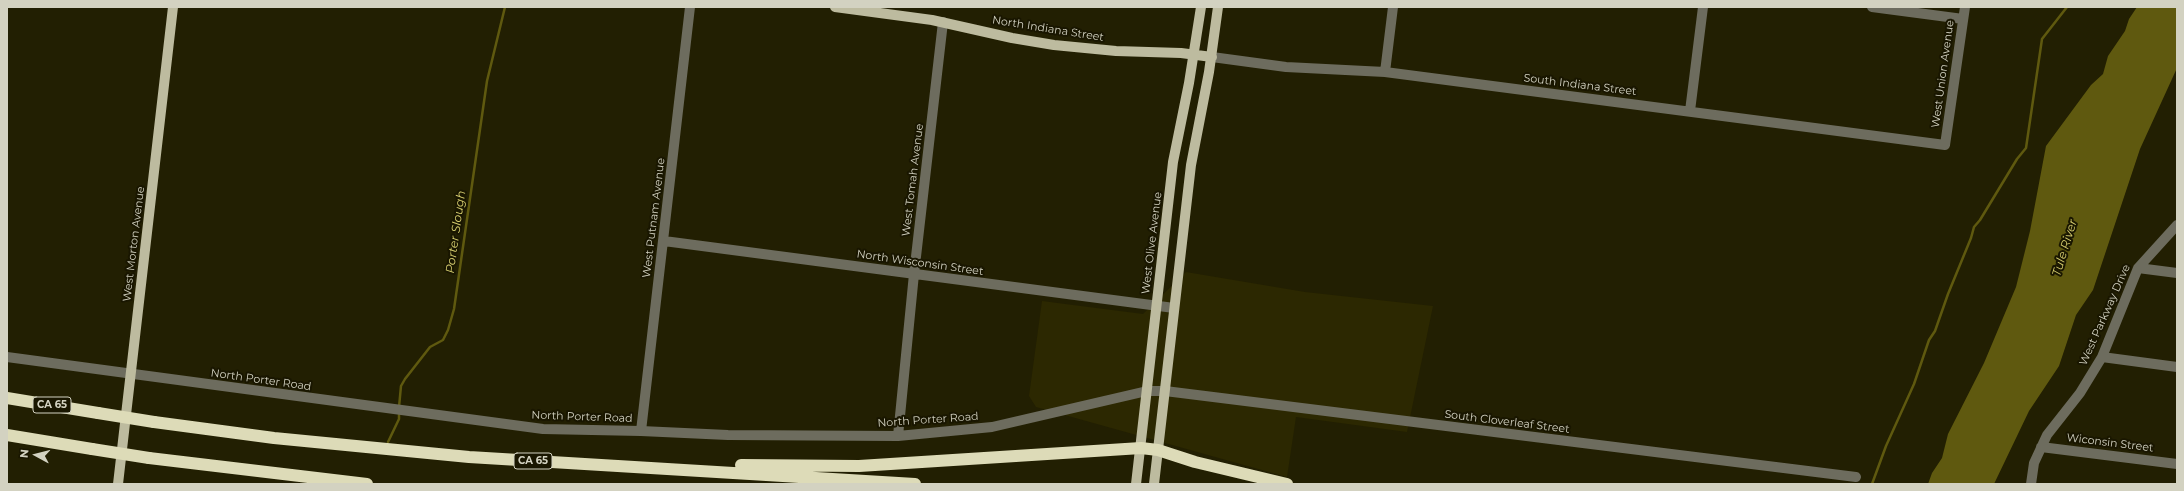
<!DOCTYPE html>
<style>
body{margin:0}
#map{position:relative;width:2184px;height:491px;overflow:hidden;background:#221f02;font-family:Montserrat,sans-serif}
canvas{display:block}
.frame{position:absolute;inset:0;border:8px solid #d3d2c1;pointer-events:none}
.north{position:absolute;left:16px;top:435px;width:40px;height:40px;-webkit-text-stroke:3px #191600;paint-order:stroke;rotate:277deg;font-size:11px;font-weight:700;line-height:16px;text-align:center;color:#d3d2c1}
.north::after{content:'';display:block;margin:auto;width:14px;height:18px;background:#d3d2c1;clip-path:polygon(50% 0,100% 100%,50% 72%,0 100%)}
</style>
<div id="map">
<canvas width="2184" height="491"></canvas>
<div class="frame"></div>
<div class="north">N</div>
</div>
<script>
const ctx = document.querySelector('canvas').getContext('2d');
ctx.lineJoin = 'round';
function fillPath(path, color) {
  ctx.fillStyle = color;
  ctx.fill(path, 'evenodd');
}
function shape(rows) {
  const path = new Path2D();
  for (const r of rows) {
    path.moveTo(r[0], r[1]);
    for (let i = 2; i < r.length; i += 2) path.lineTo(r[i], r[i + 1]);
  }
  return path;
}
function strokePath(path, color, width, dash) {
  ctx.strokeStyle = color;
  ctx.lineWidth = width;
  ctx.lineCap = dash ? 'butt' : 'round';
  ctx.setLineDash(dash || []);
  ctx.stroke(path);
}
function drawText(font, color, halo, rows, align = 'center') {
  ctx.font = font + ' Montserrat,sans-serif';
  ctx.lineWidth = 4;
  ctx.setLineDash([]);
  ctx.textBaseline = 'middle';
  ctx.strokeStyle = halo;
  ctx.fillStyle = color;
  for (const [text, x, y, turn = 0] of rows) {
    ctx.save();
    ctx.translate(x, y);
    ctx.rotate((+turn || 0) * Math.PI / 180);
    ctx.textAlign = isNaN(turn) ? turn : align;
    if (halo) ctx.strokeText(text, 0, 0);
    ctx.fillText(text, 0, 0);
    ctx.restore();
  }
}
fillPath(shape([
 [1186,272,1305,292,1433,306,1407,432,1296,417,1287,477,1036,407,1029,396,1042,301,1143,314]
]), '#2c2801');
fillPath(shape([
 [2137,7,2177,7,2177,68,2140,149,2093,290,2076,315,2059,366,2029,411,1994,484,1928,484,1932,473,1942,458,1948,434,1984,363,2016,287,2030,231,2046,146,2091,85,2103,74,2108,56,2125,31,2129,19]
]), '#5f590f');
strokePath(shape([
 [399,407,401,386,405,379,430,347,443,340,448,330,454,309,487,81,505,7],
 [388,442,399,419,399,412],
 [1872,484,1886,446,1914,384,1929,340,1935,331,1948,294,1971,238,1974,227,1980,220,2017,159,2026,148,2042,39,2067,7]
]), '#5f590f', 2.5);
strokePath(shape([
 [1872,7,1963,19],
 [1212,57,1286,67,1385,72,1945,145,1965,7],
 [1385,72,1393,7],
 [1690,111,1703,7],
 [664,241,1174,308],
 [2138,268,2177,273],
 [7,357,543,429,641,431,728,435,898,436,992,427,1147,391,1165,391,1856,477],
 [2102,357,2177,367],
 [641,431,690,7],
 [898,436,914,274,943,22],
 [2041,447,2177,464],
 [2031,484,2034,463,2047,435,2080,393,2102,357,2138,268,2177,225]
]), '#6d6c5e', 10);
strokePath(shape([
 [835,7,932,20,1012,38,1054,45,1116,51,1181,53,1212,57],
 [118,484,173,7],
 [1136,484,1173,162,1189,83,1201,7],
 [1154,484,1191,165,1209,72,1218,7]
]), '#bdbb9f', 10);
strokePath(shape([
 [7,398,98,413],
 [154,422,274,438,469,457,915,484],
 [7,435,92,449],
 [149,458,367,484],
 [741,465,859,466,1141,448,1158,450,1195,462,1287,484]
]), '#dddbb8', 12);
strokePath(shape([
 [98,413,154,422],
 [92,449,149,458]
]), '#dddbb8', 12);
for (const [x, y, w] of [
 [52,405,38],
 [533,461,38]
]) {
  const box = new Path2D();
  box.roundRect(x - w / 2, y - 8, w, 16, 3);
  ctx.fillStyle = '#191600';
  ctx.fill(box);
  strokePath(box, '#d3d2c1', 1);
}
drawText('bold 10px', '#d3d2c1', null, [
 ["CA 65",52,405],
 ["CA 65",533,461]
]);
drawText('11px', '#d3d2c1', '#191600', [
 ["North Indiana Street",1048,29,9],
 ["West Union Avenue",1943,74,-82],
 ["South Indiana Street",1580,85,7],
 ["West Tomah Avenue",913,180,-83],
 ["West Putnam Avenue",654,218,-83],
 ["West Olive Avenue",1152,243,-83],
 ["West Morton Avenue",134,244,-83],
 ["North Wisconsin Street",920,263,8],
 ["West Parkway Drive",2105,315,-66],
 ["North Porter Road",261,380,8],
 ["North Porter Road",582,417,2],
 ["North Porter Road",928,420,-4],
 ["South Cloverleaf Street",1507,422,7],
 ["Wiconsin Street",2110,443,7]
]);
drawText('italic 12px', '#d7ce6e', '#191600', [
 ["Porter Slough",456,232,-82],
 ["Tule River",2065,248,-73]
]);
</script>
